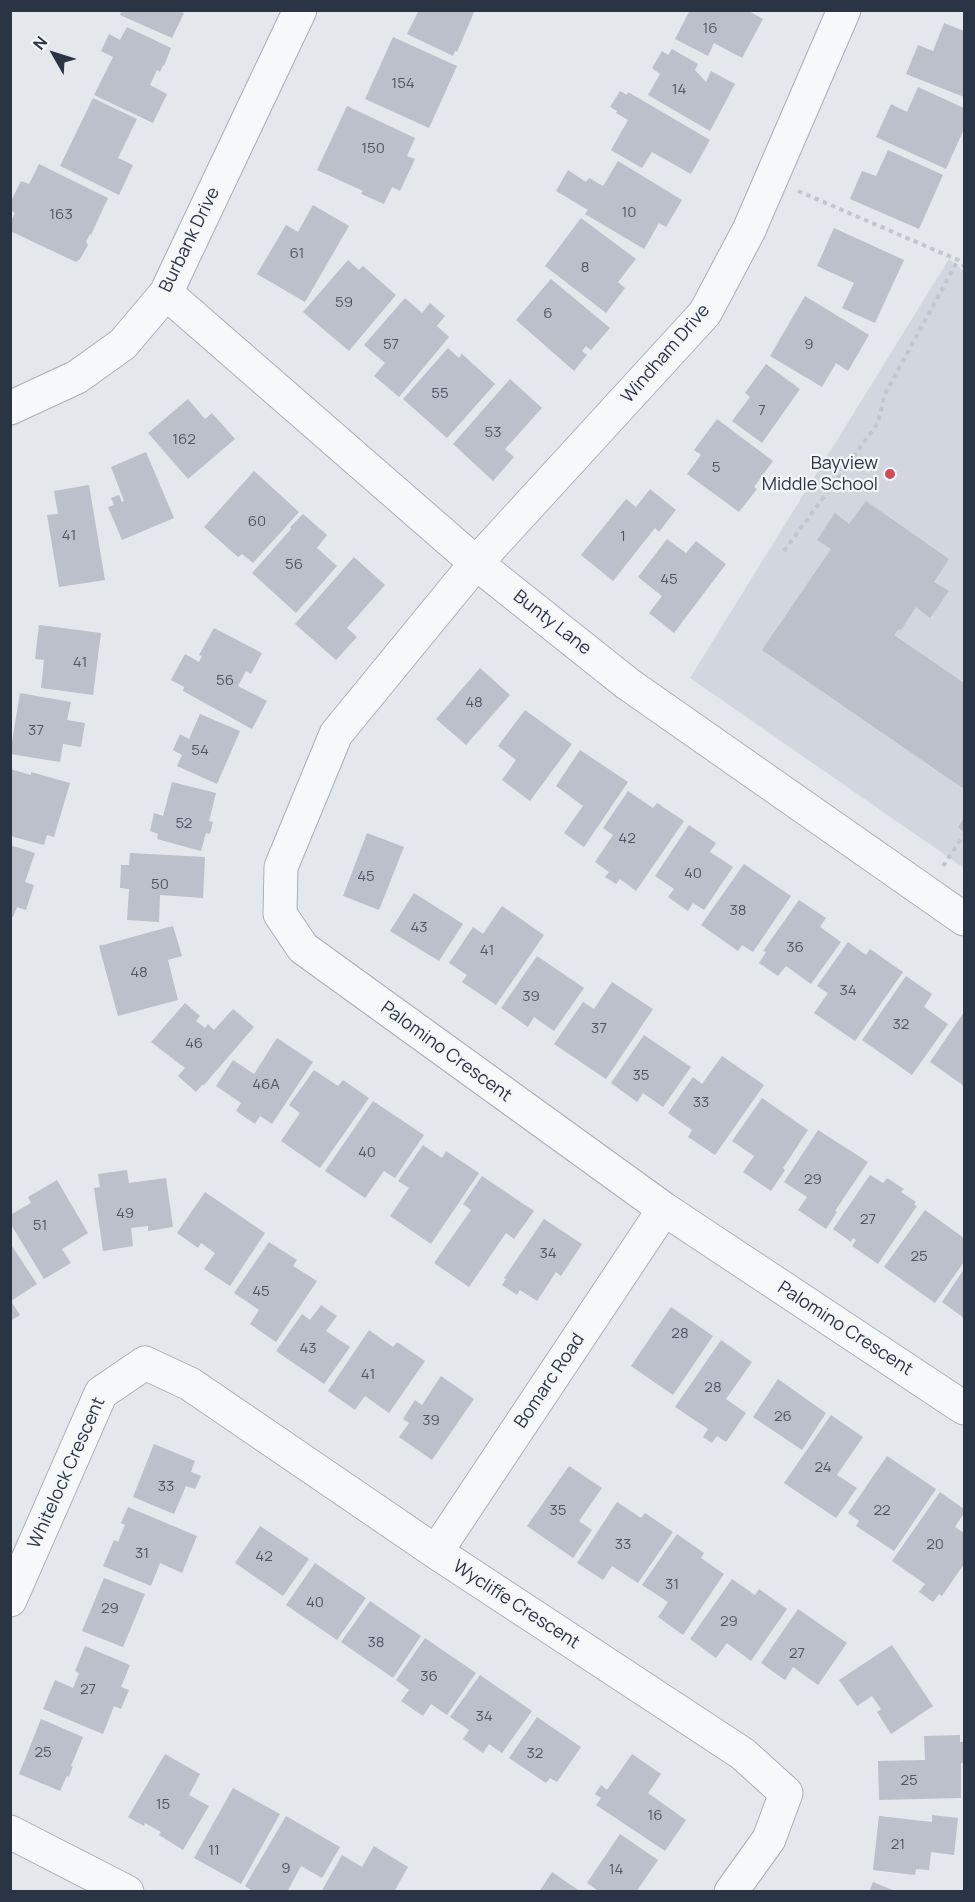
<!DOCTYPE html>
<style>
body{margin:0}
#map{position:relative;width:975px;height:1902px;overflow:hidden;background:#e4e7ec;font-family:Manrope,sans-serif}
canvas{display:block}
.frame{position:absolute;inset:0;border:12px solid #2b3445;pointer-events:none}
.north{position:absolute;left:24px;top:24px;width:60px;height:60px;-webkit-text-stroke:4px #f4f6f9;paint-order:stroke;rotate:309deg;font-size:16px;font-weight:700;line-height:24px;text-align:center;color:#2b3445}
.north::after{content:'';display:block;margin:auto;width:21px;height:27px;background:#2b3445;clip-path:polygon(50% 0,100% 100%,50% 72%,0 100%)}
</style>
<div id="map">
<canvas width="975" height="1902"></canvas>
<div class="frame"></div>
<div class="north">N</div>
</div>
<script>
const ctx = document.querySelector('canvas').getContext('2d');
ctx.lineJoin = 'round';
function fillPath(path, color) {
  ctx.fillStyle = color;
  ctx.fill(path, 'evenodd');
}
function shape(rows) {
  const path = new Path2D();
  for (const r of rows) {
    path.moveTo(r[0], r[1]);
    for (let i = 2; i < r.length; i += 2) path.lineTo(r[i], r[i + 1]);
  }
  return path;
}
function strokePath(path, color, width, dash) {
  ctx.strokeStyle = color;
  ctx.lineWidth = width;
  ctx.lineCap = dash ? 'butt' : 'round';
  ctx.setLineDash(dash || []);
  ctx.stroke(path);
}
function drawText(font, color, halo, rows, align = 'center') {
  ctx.font = font + ' Manrope,sans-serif';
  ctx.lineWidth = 4.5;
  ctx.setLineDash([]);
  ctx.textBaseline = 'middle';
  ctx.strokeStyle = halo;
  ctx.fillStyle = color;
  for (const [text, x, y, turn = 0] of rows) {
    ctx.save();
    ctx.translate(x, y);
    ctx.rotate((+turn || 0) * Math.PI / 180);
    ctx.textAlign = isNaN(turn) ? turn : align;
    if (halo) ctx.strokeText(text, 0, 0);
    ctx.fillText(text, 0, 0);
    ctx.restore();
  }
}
fillPath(shape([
 [949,259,964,271,964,868,690,678]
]), '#d2d6de');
fillPath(shape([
 [122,10,177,10,184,13,172,38,120,15],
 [419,10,475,10,457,52,455,51,453,56,407,34],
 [690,10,747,10,763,19,742,58,714,43,708,56,675,39],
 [944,23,964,31,964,97,906,74,918,45,933,51],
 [127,27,171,48,164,66,163,65,160,72,157,70,150,85,167,94,153,123,94,95,113,57,101,51,109,34,120,40],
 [393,37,457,66,429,128,365,99],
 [672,49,698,64,695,70,706,82,711,71,735,84,710,131,648,95,660,74,652,68,662,51,668,55],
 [918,87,964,108,964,129,946,169,876,137,891,104,907,112],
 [620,91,627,95,628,92,710,140,691,174,652,152,642,168,611,150,628,120,616,113,617,111,610,107],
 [93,98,137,119,118,158,133,165,119,195,60,166],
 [347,106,415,138,407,156,415,159,400,191,392,187,384,204,361,194,363,191,317,170],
 [888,150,943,175,919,229,850,199,862,171,876,176],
 [618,161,682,200,666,227,659,223,644,249,585,214,588,210,556,191,568,170,586,182,589,178,603,186],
 [39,164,108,198,91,235,90,234,86,242,88,245,80,259,76,262,10,231,10,223,15,213,10,210,10,203,21,181,29,184],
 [313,205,349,226,305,302,257,274,286,225,298,232],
 [581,218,636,259,618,282,625,288,606,313,545,266],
 [834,228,904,260,875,323,842,308,854,283,817,266],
 [348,260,359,270,363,266,396,295,349,351,303,312],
 [551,279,610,328,591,350,586,346,582,351,587,355,574,371,516,320],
 [805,296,869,335,848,371,836,363,822,387,770,356],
 [405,298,422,313,430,303,445,316,437,326,449,337,399,397,374,376,385,363,364,345],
 [448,348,459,358,462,354,495,384,447,438,403,399],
 [766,364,800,389,762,443,732,421,750,397,745,393],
 [510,379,542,408,505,449,514,457,493,481,453,444],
 [188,399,205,419,212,413,235,439,188,479,148,433],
 [717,419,773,461,754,487,757,489,739,512,687,474,701,455,694,450],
 [146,452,174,518,122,540,108,507,114,505,111,498,119,495,122,502,124,501,111,467],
 [254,471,299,512,253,563,242,554,238,557,204,527],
 [89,485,105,580,59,587,47,515,58,514,54,491],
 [650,489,676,510,659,532,655,528,613,581,581,555,626,499,636,507],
 [866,501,949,559,934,582,949,591,930,618,916,607,901,630,899,629,894,635,964,683,964,789,762,650,831,549,817,540,835,513,849,524],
 [303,514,327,535,317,548,337,566,296,613,252,573,291,529,290,527],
 [667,539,686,553,696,541,726,564,674,633,649,613,662,596,638,577],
 [354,557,385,585,347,628,357,637,336,660,295,624],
 [39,625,101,633,93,695,41,688,44,660,35,659],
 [214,628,262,653,251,674,246,671,238,686,267,701,252,729,183,691,184,687,171,680,185,654,199,662,202,656,199,655],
 [480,668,510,695,466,745,436,719],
 [20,693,71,702,67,720,85,723,81,747,63,744,60,762,10,754],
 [525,710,572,744,530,801,502,780,516,760,498,746],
 [200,714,240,731,217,784,177,766,182,755,173,750,180,734,189,739],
 [580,750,628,782,584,847,564,833,583,806,556,786],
 [10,769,31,775,31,772,70,783,54,837,47,835,44,845,10,836],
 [172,782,216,793,209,821,213,822,210,834,206,833,201,851,157,839,158,834,150,831,154,813,163,816],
 [628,791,653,808,657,803,684,821,636,891,620,879,616,884,605,877,609,872,595,862,613,835,603,828],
 [964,818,964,832,958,827],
 [689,825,716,843,710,852,733,867,704,910,693,903,688,911,668,897,674,889,655,876],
 [367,833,404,847,379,910,343,896],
 [10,845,35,853,25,882,34,885,26,910,17,907,13,917,10,916],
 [130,853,205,857,203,898,160,895,159,922,127,920,129,889,120,888,121,865,129,865],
 [744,864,791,896,753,952,742,945,738,951,701,925],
 [414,893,463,924,439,961,390,931],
 [799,900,826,918,820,927,841,942,811,984,786,966,778,976,759,963,766,952,763,951],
 [502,906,544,935,496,1005,462,982,467,975,449,963,473,927,483,934],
 [173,926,182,956,168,960,178,1000,118,1016,99,946],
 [848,942,866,955,870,949,903,972,855,1041,814,1013,828,993,817,986],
 [537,956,584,988,554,1031,534,1017,528,1027,501,1008],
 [906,976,932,994,924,1007,948,1024,912,1075,862,1040],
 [612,982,653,1009,606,1079,554,1044,583,1002,594,1009],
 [185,1003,200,1016,196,1021,205,1028,208,1024,214,1030,233,1009,254,1027,204,1085,203,1084,196,1092,178,1076,185,1068,151,1042],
 [964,1012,964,1086,930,1062],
 [644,1035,691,1067,663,1107,643,1093,637,1102,611,1083],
 [277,1038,313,1062,272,1124,260,1116,255,1124,236,1111,241,1103,216,1086,233,1060,254,1074],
 [722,1056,764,1085,715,1155,688,1137,692,1130,668,1113,693,1077,702,1084],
 [314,1070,338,1086,343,1080,369,1098,320,1168,281,1141,300,1113,289,1105],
 [762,1098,808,1130,783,1168,785,1170,771,1191,743,1172,754,1156,732,1141],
 [373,1101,424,1135,395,1178,384,1171,365,1198,325,1171],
 [818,1130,868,1162,835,1211,837,1212,826,1229,798,1210,807,1197,784,1182],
 [423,1145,442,1158,446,1151,479,1173,431,1244,390,1216,409,1188,398,1181],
 [127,1170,129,1183,166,1178,173,1227,148,1231,148,1226,131,1228,133,1246,103,1251,94,1188,100,1187,98,1174],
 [870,1175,883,1183,887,1178,904,1189,901,1192,916,1202,914,1204,917,1206,878,1264,852,1246,856,1240,853,1238,851,1242,833,1229],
 [482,1176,534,1211,514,1239,506,1233,469,1287,434,1263,471,1210,463,1204],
 [57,1180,88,1233,62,1249,71,1263,44,1279,10,1223,10,1215,31,1203,28,1197],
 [205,1192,265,1233,230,1286,204,1269,215,1253,201,1243,198,1248,177,1233],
 [925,1210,964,1238,964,1262,935,1303,884,1267],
 [544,1219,582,1244,561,1276,556,1272,537,1301,520,1290,517,1295,502,1285,506,1279,504,1278],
 [269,1242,297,1260,293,1266,317,1281,276,1342,250,1324,259,1310,234,1293],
 [10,1243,37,1284,11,1301,20,1315,10,1321],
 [964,1269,964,1318,942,1302],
 [321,1305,337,1316,326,1331,350,1347,324,1384,276,1351,302,1314,310,1320],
 [671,1307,713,1336,673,1395,631,1366],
 [369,1330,393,1347,397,1342,425,1361,389,1413,365,1396,355,1410,328,1391],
 [721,1340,752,1362,726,1399,746,1413,726,1442,717,1436,712,1443,703,1437,708,1429,675,1407],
 [441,1376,474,1399,432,1460,399,1437,409,1423,403,1419,415,1400,422,1405],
 [778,1379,826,1413,802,1450,753,1417],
 [831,1415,863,1437,837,1475,857,1488,836,1518,784,1483],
 [154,1444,195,1461,191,1472,201,1476,195,1489,186,1486,174,1514,133,1497],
 [887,1456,936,1489,894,1551,856,1526,859,1521,848,1513],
 [569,1466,602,1488,579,1521,592,1530,573,1558,527,1526],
 [940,1492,964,1509,964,1513,955,1527,964,1533,964,1564,942,1596,939,1594,933,1602,919,1592,925,1584,892,1561],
 [617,1502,641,1518,645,1513,673,1532,638,1583,612,1566,603,1580,577,1563],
 [128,1507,197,1536,182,1573,160,1563,151,1586,103,1566,114,1540,118,1542,125,1525,121,1523],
 [260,1526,309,1559,283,1596,235,1563],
 [677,1534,704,1553,701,1558,724,1574,683,1635,658,1617,668,1602,642,1585],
 [315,1563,366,1598,337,1640,286,1605],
 [104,1578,145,1594,123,1647,82,1631],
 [732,1579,755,1595,759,1589,787,1609,751,1661,727,1643,716,1658,690,1639],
 [370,1601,421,1636,393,1678,341,1642],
 [798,1609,847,1643,818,1685,793,1667,785,1680,761,1663],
 [425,1638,476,1673,447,1715,431,1704,423,1716,401,1701,409,1690,396,1680],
 [892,1645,933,1706,891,1734,877,1712,881,1709,872,1696,857,1706,839,1680],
 [85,1646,130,1665,121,1687,129,1690,121,1709,114,1706,103,1734,43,1709,55,1680,73,1688,79,1673,75,1671],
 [480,1675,532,1711,502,1753,489,1744,483,1753,463,1739,469,1730,450,1717],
 [537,1717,581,1747,557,1782,550,1778,546,1783,509,1758],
 [41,1719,83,1737,71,1766,73,1766,69,1777,67,1776,60,1791,19,1774],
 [960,1735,960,1742,964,1742,964,1763,961,1763,961,1798,879,1800,878,1761,925,1760,924,1736],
 [165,1754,200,1774,189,1795,209,1806,183,1850,159,1835,161,1832,145,1823,144,1826,128,1817],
 [632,1754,661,1774,648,1793,686,1820,665,1851,596,1805,601,1798,595,1794,601,1785,607,1790],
 [233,1788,280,1814,241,1884,194,1858],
 [932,1815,958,1818,954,1855,931,1852,929,1870,916,1869,915,1875,873,1870,879,1816,932,1822],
 [286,1816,340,1847,322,1878,301,1866,287,1892,254,1892,245,1886],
 [620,1834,658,1860,636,1892,600,1892,587,1883],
 [374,1846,408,1867,394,1892,321,1892,342,1855,362,1867],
 [552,1872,581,1892,539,1892],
 [873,1882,895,1891,895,1892,869,1892]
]), '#bbc0ca');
const minor = shape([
 [844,10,749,230,705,313,476,563,336,734,281,867,280,914,303,948,664,1209,964,1408],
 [166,293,476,563,628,684,964,919],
 [10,408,77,377,123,344,166,293,300,10],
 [436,1552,664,1209],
 [10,1600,101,1393,145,1363,190,1384,436,1552,743,1754,786,1793,769,1839,731,1892],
 [10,1832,127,1892]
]);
strokePath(minor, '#a9aeb7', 35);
strokePath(shape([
 [798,191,958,260,964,266],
 [784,551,878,423,885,394,958,260],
 [943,866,964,835]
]), '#c2c5cb', 4, [4.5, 4.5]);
strokePath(minor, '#f7f8fa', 33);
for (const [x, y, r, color] of [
 [890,474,6,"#d1495b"]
]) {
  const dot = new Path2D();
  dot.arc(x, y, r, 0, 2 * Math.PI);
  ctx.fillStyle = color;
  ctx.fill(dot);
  strokePath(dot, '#f4f6f9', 2);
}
drawText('15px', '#4f5766', null, [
 ["16",710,29],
 ["154",403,84],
 ["14",679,90],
 ["150",373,149],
 ["10",629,213],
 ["163",61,215],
 ["61",297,254],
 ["8",585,268],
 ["59",344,303],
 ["6",548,314],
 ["57",391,345],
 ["9",809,345],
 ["55",440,394],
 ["7",762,411],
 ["53",493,433],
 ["162",184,440],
 ["5",716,468],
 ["60",257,522],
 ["41",69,536],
 ["1",623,537],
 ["56",294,565],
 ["45",669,580],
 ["41",80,663],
 ["56",225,681],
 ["48",474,703],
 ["37",36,731],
 ["54",200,751],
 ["52",184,824],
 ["42",627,839],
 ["40",693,874],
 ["45",366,877],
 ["50",160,885],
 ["38",738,911],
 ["43",419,928],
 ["36",795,948],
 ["41",487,951],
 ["48",139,973],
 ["34",848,991],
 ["39",531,997],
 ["32",901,1025],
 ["37",599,1029],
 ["46",194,1044],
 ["35",641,1076],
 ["46A",266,1085],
 ["33",701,1103],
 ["40",367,1153],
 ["29",813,1180],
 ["49",125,1214],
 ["27",868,1220],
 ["51",40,1226],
 ["34",548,1254],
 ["25",919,1257],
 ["45",261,1292],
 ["28",680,1334],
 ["43",308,1349],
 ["41",368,1375],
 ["28",713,1388],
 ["26",783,1417],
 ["39",431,1421],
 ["24",823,1468],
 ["33",166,1487],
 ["35",558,1511],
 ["22",882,1511],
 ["33",623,1545],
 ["20",935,1545],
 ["31",142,1554],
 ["42",264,1557],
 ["31",672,1585],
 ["40",315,1603],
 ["29",110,1609],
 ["29",729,1622],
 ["38",376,1643],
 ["27",797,1654],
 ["36",429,1677],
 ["27",88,1690],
 ["34",484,1717],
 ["25",43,1753],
 ["32",535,1754],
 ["25",909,1781],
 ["15",163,1805],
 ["16",655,1816],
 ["21",898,1845],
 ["11",214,1851],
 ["9",286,1869],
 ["14",616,1870]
]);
drawText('18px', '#2b3445', '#f4f6f9', [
 ["Burbank Drive",190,240,-64],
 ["Windham Drive",666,354,-49],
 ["Bunty Lane",552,623,38],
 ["Palomino Crescent",446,1052,36],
 ["Palomino Crescent",845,1329,33],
 ["Bomarc Road",550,1381,-56],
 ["Whitelock Crescent",67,1473,-66],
 ["Wycliffe Crescent",516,1605,33]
]);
drawText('18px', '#2b3445', '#f4f6f9', [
 ["Bayview",878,464],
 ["Middle School",878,485]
], 'right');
</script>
